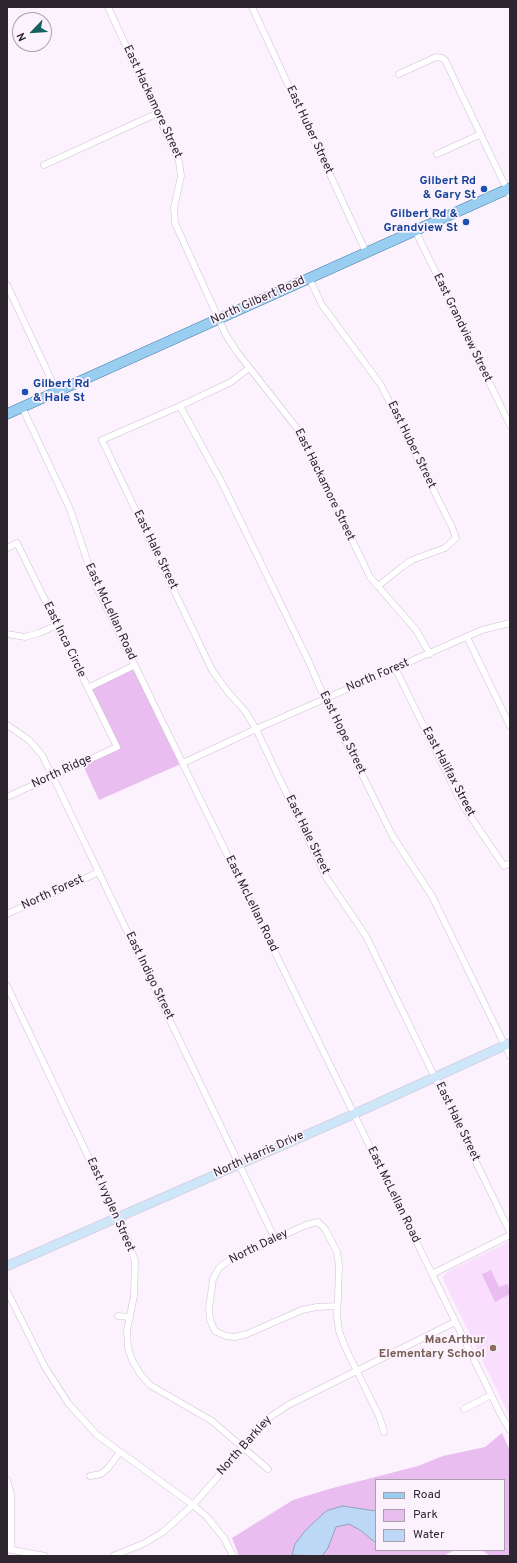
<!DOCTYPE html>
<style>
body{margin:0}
#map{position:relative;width:517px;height:1563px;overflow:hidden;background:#fbf2fd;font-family:Overpass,sans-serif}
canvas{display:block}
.frame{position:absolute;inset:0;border:8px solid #2e262f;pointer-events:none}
.legend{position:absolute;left:375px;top:1479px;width:130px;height:72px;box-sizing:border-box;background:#fbf2fd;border:1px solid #a9a0ab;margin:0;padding:5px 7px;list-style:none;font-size:12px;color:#2e262f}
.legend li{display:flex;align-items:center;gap:8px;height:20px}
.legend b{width:20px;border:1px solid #a9a0ab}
.north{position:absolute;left:12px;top:12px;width:40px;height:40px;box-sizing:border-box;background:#fbf2fd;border:1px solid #a9a0ab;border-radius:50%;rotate:245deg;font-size:11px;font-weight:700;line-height:16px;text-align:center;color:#2e262f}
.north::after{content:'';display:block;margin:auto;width:14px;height:18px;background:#156360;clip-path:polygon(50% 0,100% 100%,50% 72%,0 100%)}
</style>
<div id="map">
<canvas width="517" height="1563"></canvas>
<div class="frame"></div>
<ul class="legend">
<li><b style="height:5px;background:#9acef1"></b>Road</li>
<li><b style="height:11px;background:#e9bdf0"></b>Park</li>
<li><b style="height:11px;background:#bdd8f6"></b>Water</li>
</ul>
<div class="north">N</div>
</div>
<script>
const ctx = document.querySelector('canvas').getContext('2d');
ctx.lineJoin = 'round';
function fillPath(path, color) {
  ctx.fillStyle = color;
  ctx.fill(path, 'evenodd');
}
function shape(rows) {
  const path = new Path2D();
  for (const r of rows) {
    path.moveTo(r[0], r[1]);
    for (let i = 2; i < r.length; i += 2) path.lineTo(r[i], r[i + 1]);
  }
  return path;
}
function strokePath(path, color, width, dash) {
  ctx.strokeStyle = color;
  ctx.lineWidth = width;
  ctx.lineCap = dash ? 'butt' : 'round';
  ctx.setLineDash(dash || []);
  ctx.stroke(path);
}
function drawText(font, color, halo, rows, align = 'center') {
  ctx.font = font + ' Overpass,sans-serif';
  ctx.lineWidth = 3.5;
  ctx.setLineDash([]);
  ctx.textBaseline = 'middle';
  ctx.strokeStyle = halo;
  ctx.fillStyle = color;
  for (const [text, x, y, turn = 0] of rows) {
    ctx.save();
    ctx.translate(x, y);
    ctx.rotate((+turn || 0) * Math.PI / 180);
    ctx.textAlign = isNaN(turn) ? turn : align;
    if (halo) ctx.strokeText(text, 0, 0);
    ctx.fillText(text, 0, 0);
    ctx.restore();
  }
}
fillPath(shape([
 [510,1241,510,1417,444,1281,443,1277,447,1272]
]), '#f9defe');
fillPath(shape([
 [135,665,183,763,99,800,82,763,117,747,88,688],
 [491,1270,499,1287,507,1284,510,1289,510,1294,495,1302,482,1274],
 [502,1433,510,1451,510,1556,491,1556,481,1550,504,1550,504,1480,376,1480,376,1550,454,1550,444,1556,239,1556,232,1538,293,1500,329,1489,418,1466,443,1456,485,1447]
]), '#e9bdf0');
const water = shape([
 [342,1506,376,1511,376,1543,360,1530,349,1524,336,1527,328,1548,322,1556,292,1555,295,1544,305,1531,326,1511,342,1506]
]);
fillPath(water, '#bdd8f6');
strokePath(water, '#92a3ba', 1);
const street = shape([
 [108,7,179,161,181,176,174,208,175,223,226,335,237,352,300,432,370,577,416,630,430,654],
 [252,7,366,252],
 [399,74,436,57,442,58,445,60,510,196],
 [437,154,481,134],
 [44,165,158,113],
 [415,230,510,425],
 [309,278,322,305,381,385,452,527,456,538,445,548,412,560,402,567,378,586],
 [7,285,57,392],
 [249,368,231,382,180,406,102,440,212,670,228,692,245,711,256,729,326,877,366,936,510,1232],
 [180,406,222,483,308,660,325,699,392,835,432,896,510,1056],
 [22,407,70,509,95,584,501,1415,510,1430],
 [7,548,17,543,117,747,7,797],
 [7,634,25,637,39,633,57,625],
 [467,637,510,726],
 [395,668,462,804,504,866,510,863],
 [88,688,135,665],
 [7,725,29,740,42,755,53,777,275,1239],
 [183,763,256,729,482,630,510,623],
 [7,914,99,872],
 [7,986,128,1240,135,1261,134,1296,127,1330,128,1348,132,1360,141,1375,150,1385,212,1421,268,1469],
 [432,1274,510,1235],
 [7,1291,45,1367,68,1403,97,1435,193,1505,207,1517,224,1538,233,1556],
 [337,1306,317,1307,302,1310,247,1334,235,1337,226,1336,215,1331,210,1320,209,1309,213,1279,219,1268,231,1259,275,1239,306,1225,318,1222,325,1229,337,1252,339,1266,338,1297,337,1316,339,1331,345,1347,379,1416,384,1432],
 [118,1316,130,1317],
 [464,1409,491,1395],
 [90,1476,101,1474,108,1468,120,1452],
 [7,1480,11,1494,11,1550],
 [7,1549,45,1556],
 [113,1556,145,1543,163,1532,193,1505,270,1417,288,1405,455,1322]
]);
const secondary = shape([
 [7,1266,354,1114,510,1043]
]);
const primary = shape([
 [7,414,510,188]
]);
strokePath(street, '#d2bed6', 7);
strokePath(secondary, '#d2bed6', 10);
strokePath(primary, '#497ea7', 11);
strokePath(street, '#fff', 6);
strokePath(secondary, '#cde6f8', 9);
strokePath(primary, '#9acef1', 10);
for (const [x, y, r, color] of [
 [484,189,4,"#1a4fb4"],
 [466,222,4,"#1a4fb4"],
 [25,392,4,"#1a4fb4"],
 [493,1348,4,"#8d6e63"]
]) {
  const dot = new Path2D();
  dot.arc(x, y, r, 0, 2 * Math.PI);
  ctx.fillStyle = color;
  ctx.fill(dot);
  strokePath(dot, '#fbf2fd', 1.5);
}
drawText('12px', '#2e262f', '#fbf2fd', [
 ["East Hackamore Street",152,102,65],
 ["East Huber Street",309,130,65],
 ["North Gilbert Road",258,301,-24],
 ["East Grandview Street",462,328,64],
 ["East Huber Street",411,445,64],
 ["East Hackamore Street",324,485,64],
 ["East Hale Street",155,550,64],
 ["East McLellan Road",110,612,65],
 ["East Inca Circle",64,640,64],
 ["North Forest",378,676,-23],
 ["East Hope Street",342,733,64],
 ["North Ridge",62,772,-25],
 ["East Halifax Street",448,772,62],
 ["East Hale Street",307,835,64],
 ["North Forest",53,893,-25],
 ["East McLellan Road",251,904,64],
 ["East Indigo Street",149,976,64],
 ["East Hale Street",457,1122,64],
 ["North Harris Drive",259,1155,-24],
 ["East McLellan Road",393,1195,64],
 ["East Ivyglen Street",110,1205,66],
 ["North Daley",259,1247,-26],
 ["North Barkley",245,1446,-48]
]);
drawText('bold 12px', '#164399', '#fbf2fd', [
 ["Gilbert Rd",476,182],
 ["& Gary St",476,196],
 ["Gilbert Rd &",458,215],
 ["Grandview St",458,229],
 ["Gilbert Rd",33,385,"left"],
 ["& Hale St",33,399,"left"]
], 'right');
drawText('bold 12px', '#785e54', '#fbf2fd', [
 ["MacArthur",485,1341],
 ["Elementary School",485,1355]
], 'right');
</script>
